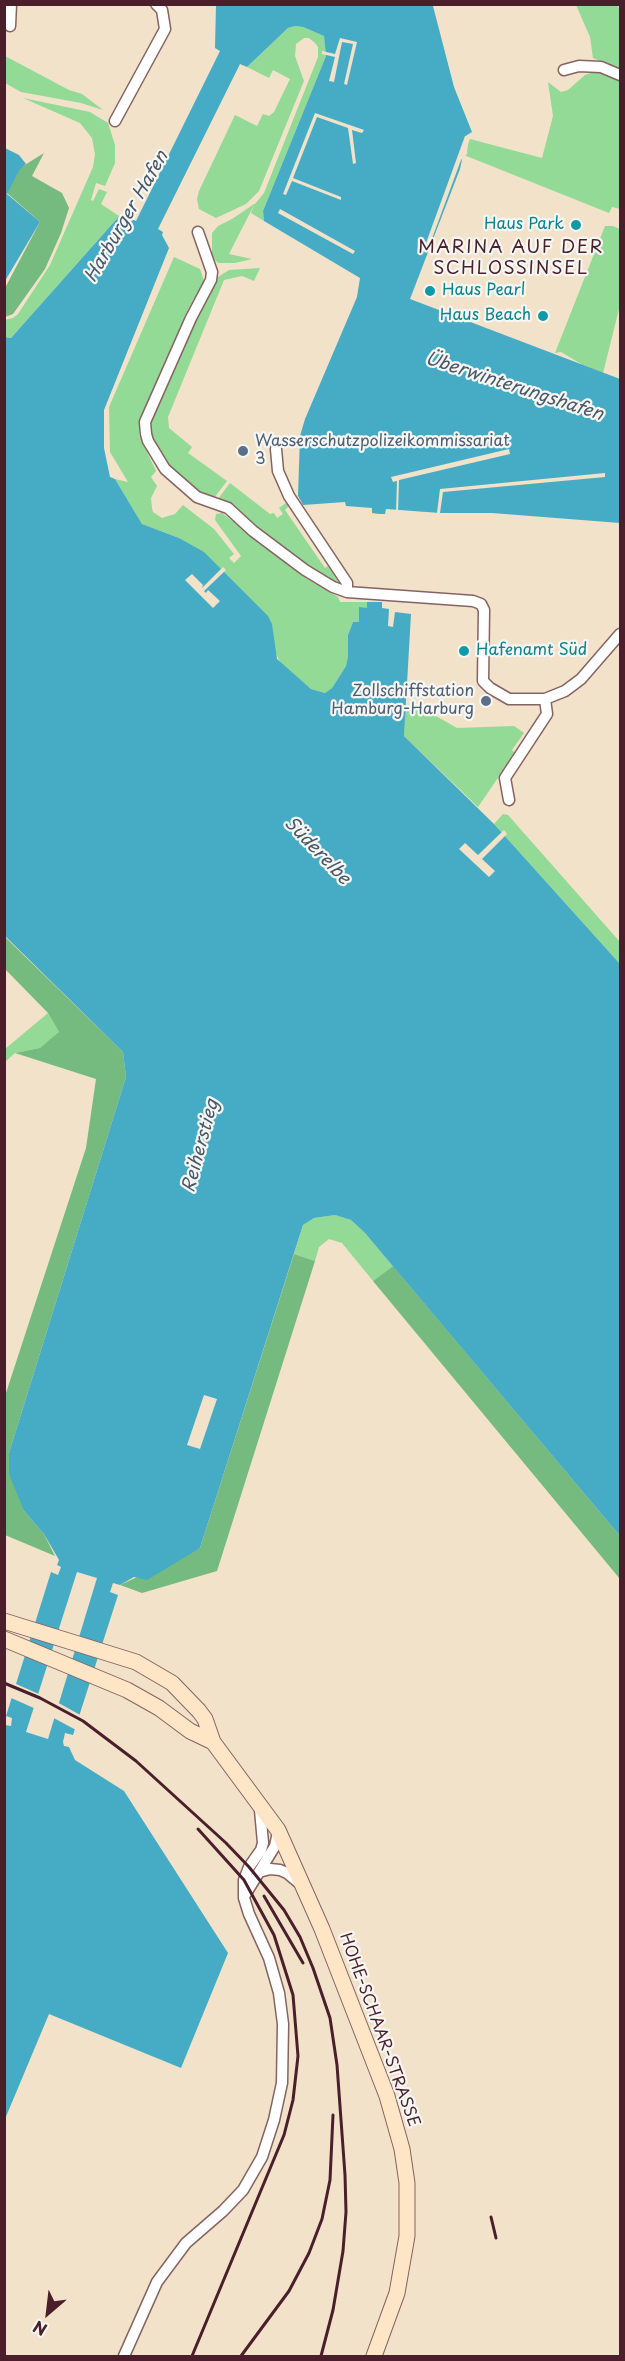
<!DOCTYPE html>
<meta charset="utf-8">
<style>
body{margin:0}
#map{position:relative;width:625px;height:2361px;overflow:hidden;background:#f2e2c9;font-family:"Playpen Sans",sans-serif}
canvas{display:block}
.frame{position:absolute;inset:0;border:6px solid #4a1f2b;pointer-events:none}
.north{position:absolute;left:18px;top:2283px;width:60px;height:60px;-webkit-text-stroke:4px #f6f6f2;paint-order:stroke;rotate:208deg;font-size:16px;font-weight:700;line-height:24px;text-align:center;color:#4a1f2b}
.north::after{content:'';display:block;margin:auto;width:21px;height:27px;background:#4a1f2b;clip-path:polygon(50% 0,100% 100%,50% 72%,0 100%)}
</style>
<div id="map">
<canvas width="625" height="2361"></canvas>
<div class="frame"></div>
<div class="north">N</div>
</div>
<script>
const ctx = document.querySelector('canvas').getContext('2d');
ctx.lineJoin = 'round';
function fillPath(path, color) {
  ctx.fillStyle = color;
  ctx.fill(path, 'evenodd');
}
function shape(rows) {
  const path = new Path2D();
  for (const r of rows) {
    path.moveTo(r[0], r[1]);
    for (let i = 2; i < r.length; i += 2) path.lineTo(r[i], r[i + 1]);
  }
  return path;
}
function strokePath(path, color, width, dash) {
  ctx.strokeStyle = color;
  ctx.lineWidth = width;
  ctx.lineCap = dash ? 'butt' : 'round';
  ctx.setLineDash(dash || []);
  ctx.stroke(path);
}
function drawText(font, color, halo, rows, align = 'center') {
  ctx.font = font + ' "Playpen Sans",sans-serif';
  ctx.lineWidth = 4.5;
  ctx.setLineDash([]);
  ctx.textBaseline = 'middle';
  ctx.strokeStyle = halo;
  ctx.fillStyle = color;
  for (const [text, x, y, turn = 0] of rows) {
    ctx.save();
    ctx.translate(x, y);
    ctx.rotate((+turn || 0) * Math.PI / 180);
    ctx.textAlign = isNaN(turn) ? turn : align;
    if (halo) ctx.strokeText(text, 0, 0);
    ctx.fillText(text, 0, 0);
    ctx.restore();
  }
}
fillPath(shape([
 [576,5,617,5,620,9,620,69,593,58,590,37],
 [295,26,303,27,324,36,326,56,263,211,264,221,251,213,254,205,229,254,252,259,235,263,218,263,212,257,212,233,218,226,232,219,254,204,255,204,264,193,318,57,318,47,315,43,309,38,304,38,296,44,295,56,304,81,259,191,246,204,216,218,199,209,197,199,199,191,235,115,257,126,263,114,269,116,274,112,290,79,273,70,269,78,247,67,288,28],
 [5,56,69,90,82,94,103,110,81,103,21,92,5,83],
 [600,70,620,80,620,209,612,207,609,213,464,155,470,139,542,158,553,116,548,82,561,92,568,90,585,75],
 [23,98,90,112,108,123,115,145,115,163,105,186,96,183,91,200,93,201,99,189,107,192,101,204,119,216,11,338,5,337,4,320,13,318,18,314,50,265,93,167,95,154,92,138,80,123],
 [605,226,613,226,620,229,620,305,603,373,583,365,561,352,555,353],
 [174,257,200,269,204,281,188,309,139,421,139,435,156,471,151,477,157,486,151,498,152,508,153,512,162,518,175,514,183,505,214,529,234,554,229,558,234,563,241,556,215,520,216,514,222,513,307,579,338,597,340,602,367,602,367,608,359,622,353,622,348,635,348,656,346,666,332,688,325,693,311,689,281,664,276,654,179,538,142,524,115,479,128,482,110,452,109,407],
 [260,268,254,281,242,276,224,280,168,417,169,428,192,447,188,453,227,481,214,498,203,496,167,465,152,440,149,425,194,322,218,277,229,270],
 [230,483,270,514,274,513,277,518,283,514,279,508,286,503,289,504,289,506,285,510,325,568,328,566,341,586,315,572,218,499],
 [405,706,420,707,457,728,514,726,524,733,512,750,515,753,478,807,404,736],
 [503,814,508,815,620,942,620,964,494,824],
 [48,1013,59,1032,53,1039,40,1048,15,1053,5,1062,5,1049],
 [335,1215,351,1220,365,1233,393,1266,373,1281,342,1243,329,1239,319,1247,315,1261,294,1254,303,1225,314,1218]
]), '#92da95');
fillPath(shape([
 [44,153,32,176,62,193,69,208,61,233,45,269,13,314,5,317,5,288,40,222,7,193,20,168],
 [4,936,123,1052,126,1077,9,1453,24,1511,44,1534,55,1556,5,1535,5,1396,86,1148,96,1079,15,1053,40,1048,59,1032,48,1013,5,969],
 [294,1254,315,1261,217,1571,142,1593,120,1585,200,1548],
 [393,1266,620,1536,620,1579,373,1281]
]), '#75ba7e');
fillPath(shape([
 [216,5,441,5,433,6,454,87,472,132,467,135,460,169,410,299,620,379,620,523,492,513,440,513,386,509,385,514,379,514,372,513,372,508,346,506,345,502,303,505,298,496,300,436,305,419,357,297,360,278,264,221,263,211,326,56,324,36,303,27,295,26,288,28,247,67,240,64,158,229,163,232,162,235,169,248,104,410,104,448,110,477,115,479,142,524,179,538,204,552,268,616,272,624,277,659,311,689,325,693,332,688,346,666,348,656,348,635,353,622,359,622,359,607,367,608,367,602,382,602,382,608,389,609,388,626,393,627,395,612,411,614,404,736,494,824,620,964,620,1536,365,1233,351,1220,335,1215,314,1218,303,1225,200,1548,147,1580,134,1577,120,1585,113,1583,110,1592,118,1595,73,1735,65,1733,63,1742,64,1746,69,1747,75,1760,124,1791,228,1953,181,2068,49,2014,5,2119,5,1725,11,1726,12,1718,6,1716,51,1572,58,1575,61,1567,57,1565,59,1560,44,1534,24,1511,9,1474,9,1453,126,1077,123,1052,5,936,5,337,11,338,121,214,136,221,220,51,215,48],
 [77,1572,97,1578,48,1739,26,1732],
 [5,148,19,155,26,164,20,169,7,194,40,222,5,281]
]), '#46acc5');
fillPath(shape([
 [340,38,357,42,347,85,344,84,353,44,342,42,334,82,329,81,335,57,322,54,322,51,335,54],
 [315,113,364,130,362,133,352,130,356,163,353,164,348,128,317,117,293,178,341,197,341,200,292,181,286,195,283,194],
 [469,135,467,154,461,160,430,244,426,243,465,136],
 [280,209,355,251,353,254,278,213],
 [509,449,510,454,399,480,398,513,396,513,397,481,393,482,391,477],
 [605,473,605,477,443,492,440,513,437,513,440,489],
 [223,567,226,570,204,591,206,593,208,590,220,601,213,608,185,580,192,574,203,585,202,588],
 [504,830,507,834,482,859,495,871,489,877,459,849,465,843,478,855],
 [204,1395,217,1399,200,1449,187,1445],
 [14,1683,41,1695,36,1709,9,1697],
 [55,1701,82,1716,76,1730,50,1716]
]), '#f2e2c9');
const street = shape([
 [10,26,11,4],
 [564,70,579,66,601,67,620,75],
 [115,121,165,29,162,10,156,4],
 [198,232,212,272,211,280,191,318,145,422,146,434,148,441,165,469,197,497,228,508,253,531,305,570,333,587,347,592,473,601,481,604,484,610,483,681,490,688,509,699,545,699,565,691,581,679,620,634],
 [276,449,278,471,289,496,347,583,347,592],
 [509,800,505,778,547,714,545,699],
 [259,1872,270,1869,280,1870,287,1873,299,1883],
 [245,1895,275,1846,278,1832],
 [124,2356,157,2282,186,2243,223,2211,243,2190,262,2157,274,2120,282,2083,283,2024,279,1993,269,1958,249,1914,244,1898,244,1880,249,1867,261,1850,263,1843,260,1810]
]);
const secondary = shape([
 [4,1621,136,1662,172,1683,199,1711,205,1719,213,1742,278,1830,322,1929,387,2096,402,2149,407,2183,407,2236,397,2293,374,2356],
 [4,1639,127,1690,159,1708,190,1731,213,1742]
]);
strokePath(street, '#856362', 13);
strokePath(secondary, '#856362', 17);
strokePath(street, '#fff', 10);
strokePath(secondary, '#fde5c5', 15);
strokePath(shape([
 [4,1683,40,1698,83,1721,136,1761,226,1843,249,1867,284,1910,300,1937,313,1968,330,2018,337,2065,345,2175,346,2212,343,2251,333,2310,321,2356],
 [264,1896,303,1963],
 [491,2217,496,2238],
 [192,2356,284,2135,293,2100,298,2056,293,1995,274,1935,244,1880,198,1829],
 [241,2356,289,2291,309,2253,322,2219,330,2180,333,2115]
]), '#4a1f2b', 3);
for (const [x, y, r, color] of [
 [576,225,6,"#0f9aa8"],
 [430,291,6,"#0f9aa8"],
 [543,316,6,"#0f9aa8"],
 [243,451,6,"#5c6f8a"],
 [464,651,6,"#0f9aa8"],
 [486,701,6,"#5c6f8a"]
]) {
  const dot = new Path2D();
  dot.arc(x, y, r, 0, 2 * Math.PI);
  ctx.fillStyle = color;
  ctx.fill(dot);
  strokePath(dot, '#f6f6f2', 2);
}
drawText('16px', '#0d838f', '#f6f6f2', [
 ["Haus Park",564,225],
 ["Haus Pearl",442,291,"left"],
 ["Haus Beach",531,316],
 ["Hafenamt Süd",476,651,"left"]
], 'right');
drawText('16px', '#4e5e75', '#f6f6f2', [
 ["Wasserschutzpolizeikommissariat",255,442],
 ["3",255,460],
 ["Zollschiffstation",474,692,"right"],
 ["Hamburg-Harburg",474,710,"right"]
], 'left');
drawText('16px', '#4a1f2b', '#f6f6f2', [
 ["HOHE-SCHAAR-STRASSE",379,2030,70]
]);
drawText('italic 18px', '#485769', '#f6f6f2', [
 ["Harburger Hafen",127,217,-60],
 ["Überwinterungshafen",514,387,18],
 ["Süderelbe",317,851,46],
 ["Reiherstieg",201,1146,-75]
]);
ctx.letterSpacing = '1.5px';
drawText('18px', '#4a1f2b', '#f6f6f2', [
 ["MARINA AUF DER",511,248],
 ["SCHLOSSINSEL",511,269]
]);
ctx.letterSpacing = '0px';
</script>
